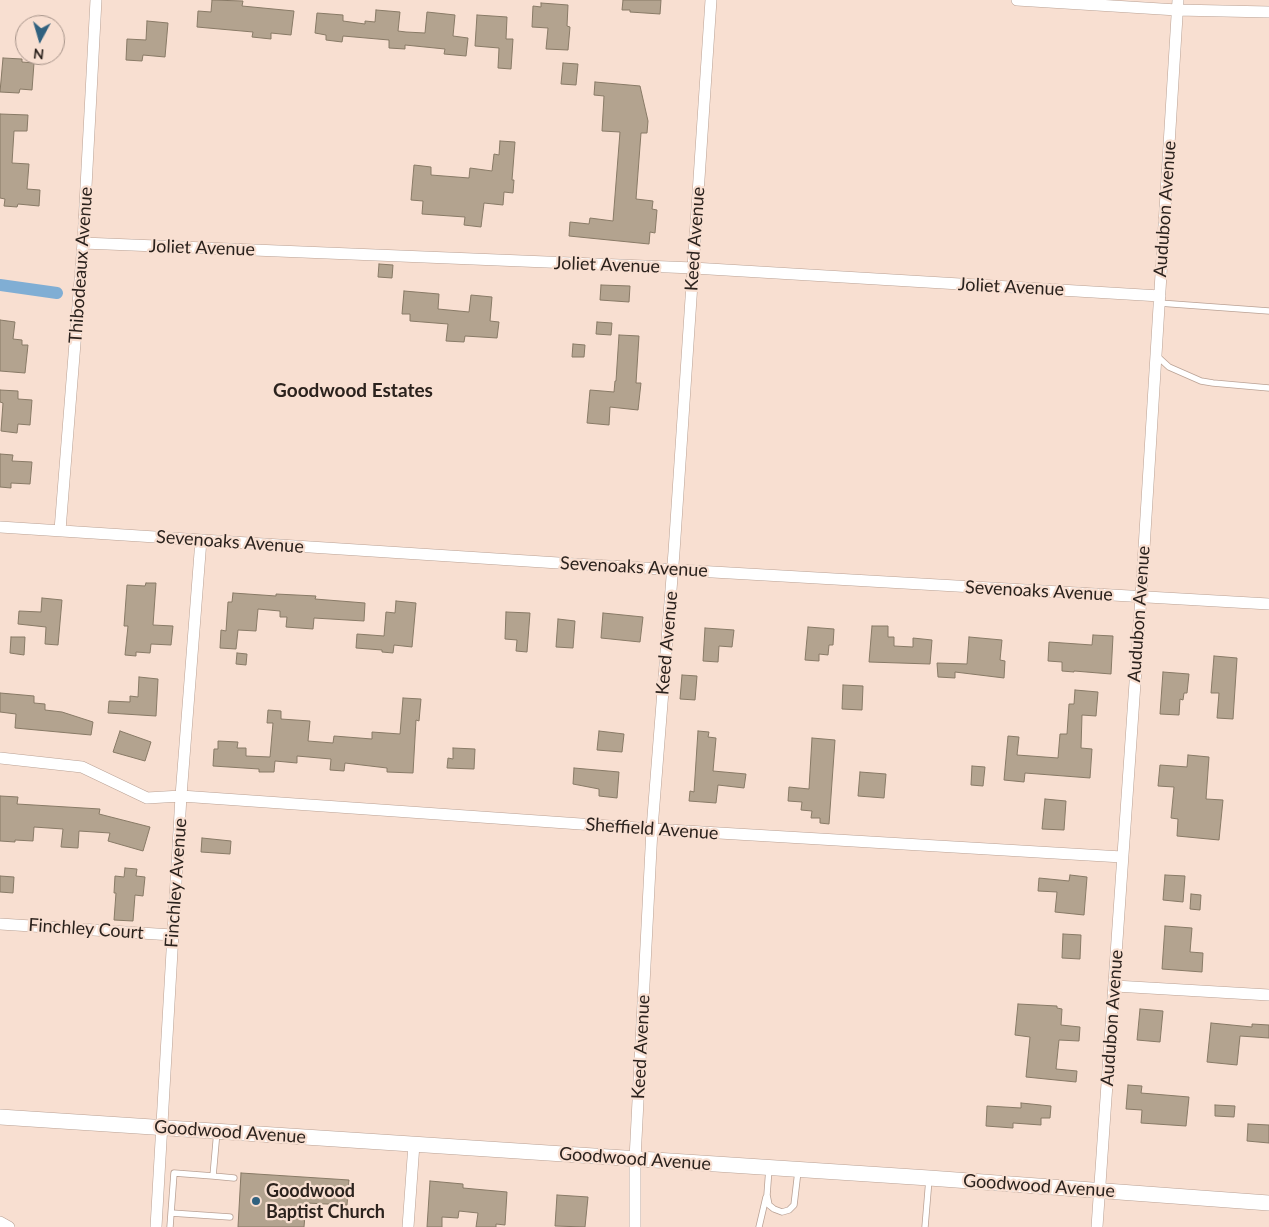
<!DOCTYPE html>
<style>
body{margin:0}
#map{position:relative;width:1269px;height:1227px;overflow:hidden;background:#f8dfd1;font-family:Lato,sans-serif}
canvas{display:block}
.north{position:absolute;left:15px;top:15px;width:50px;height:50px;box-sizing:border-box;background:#f8dfd1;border:1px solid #a69389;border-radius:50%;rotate:186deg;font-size:14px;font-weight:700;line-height:20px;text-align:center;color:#2b221d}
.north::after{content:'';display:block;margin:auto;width:18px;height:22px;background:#30617f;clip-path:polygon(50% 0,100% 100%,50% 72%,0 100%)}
</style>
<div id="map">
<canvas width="1269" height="1227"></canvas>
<div class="north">N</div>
</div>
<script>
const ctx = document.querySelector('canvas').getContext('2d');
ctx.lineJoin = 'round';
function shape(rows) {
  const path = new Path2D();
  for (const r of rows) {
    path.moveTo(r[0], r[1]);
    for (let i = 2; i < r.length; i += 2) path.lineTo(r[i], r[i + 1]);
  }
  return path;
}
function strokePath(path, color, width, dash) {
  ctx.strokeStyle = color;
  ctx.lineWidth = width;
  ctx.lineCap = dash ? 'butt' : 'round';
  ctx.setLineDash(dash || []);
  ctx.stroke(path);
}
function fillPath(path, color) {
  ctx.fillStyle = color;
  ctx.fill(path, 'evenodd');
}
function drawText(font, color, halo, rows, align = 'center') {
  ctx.font = font + ' Lato,sans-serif';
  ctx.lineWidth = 4.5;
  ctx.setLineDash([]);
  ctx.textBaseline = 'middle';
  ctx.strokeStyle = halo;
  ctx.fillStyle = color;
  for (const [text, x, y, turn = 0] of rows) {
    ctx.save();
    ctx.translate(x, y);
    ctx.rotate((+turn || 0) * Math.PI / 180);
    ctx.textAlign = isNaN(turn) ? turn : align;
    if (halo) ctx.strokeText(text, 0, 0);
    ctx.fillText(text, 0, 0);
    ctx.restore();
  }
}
strokePath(shape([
 [0,285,57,293]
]), '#80aed4', 12);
const building = shape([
 [212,0,243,1,242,6,294,11,291,35,271,33,271,39,252,37,253,32,197,27,198,11,211,12,212,0],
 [623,0,661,0,660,14,630,12,630,10,622,10,623,0],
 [541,3,568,5,567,26,570,27,568,50,546,49,548,28,532,27,533,6,541,7,541,3],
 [376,10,400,12,398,31,406,32,425,33,427,12,455,15,453,36,468,38,466,56,444,54,445,49,405,45,405,49,389,48,389,40,343,36,342,42,326,40,326,35,315,33,317,13,343,15,343,21,365,24,365,21,375,22,376,10],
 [477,15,507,17,506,39,513,39,511,69,498,68,499,48,475,46,477,15],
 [147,21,168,23,165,57,143,55,142,61,126,60,127,39,146,40,147,21],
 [3,58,22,59,22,62,34,63,32,90,20,89,19,93,0,92,3,58],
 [563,63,578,64,576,85,561,84,563,63],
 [595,82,640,86,648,121,647,133,641,133,636,199,653,201,652,209,657,210,655,233,650,232,649,244,569,236,570,222,589,224,590,218,613,221,620,132,602,131,604,96,594,95,595,82],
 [0,114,28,115,27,131,14,131,12,163,29,164,27,189,40,190,39,206,18,204,17,207,4,206,5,199,0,198,0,114],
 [500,141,515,142,512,180,514,180,513,193,504,192,503,205,484,203,481,227,464,225,465,217,422,214,423,201,411,200,414,165,431,167,431,175,469,178,470,168,492,171,494,154,499,155,500,141],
 [379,264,393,265,392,278,378,277,379,264],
 [601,285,630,286,629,302,600,300,601,285],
 [404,291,439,294,438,309,469,312,471,295,492,297,490,321,499,322,497,338,465,336,464,342,446,341,448,324,410,321,410,314,402,314,404,291],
 [0,320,15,322,13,339,22,340,22,345,28,345,25,373,0,371,0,320],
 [597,322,612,323,611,335,596,334,597,322],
 [619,335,639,336,636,383,641,383,638,410,610,407,609,425,587,423,590,390,614,392,615,381,616,381,619,335],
 [573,344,585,345,584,357,572,357,573,344],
 [0,390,18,391,18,399,32,400,30,425,18,424,17,433,1,431,3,403,0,402,0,390],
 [0,454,13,455,12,461,32,462,30,484,11,483,11,488,0,487,0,454],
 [146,583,156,583,153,625,173,626,171,645,151,644,150,653,136,652,136,656,125,655,128,626,124,626,127,585,145,586,146,583],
 [233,593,276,596,276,594,316,596,315,599,365,603,364,621,314,618,313,629,286,627,287,617,280,617,280,611,258,609,256,631,238,630,236,649,220,648,221,630,226,631,228,602,232,602,233,593],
 [42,598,62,600,58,645,45,644,46,627,18,624,19,611,41,612,42,598],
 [396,601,416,603,412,647,394,645,393,653,382,652,382,650,356,648,357,634,384,636,386,612,395,613,396,601],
 [506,612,530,613,527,652,516,651,517,640,505,639,506,612],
 [603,613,643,617,640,642,601,638,603,613],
 [558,619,575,621,573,648,556,647,558,619],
 [872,626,888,626,888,637,894,637,894,646,913,647,913,638,932,640,930,664,869,662,872,626],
 [808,627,834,629,833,645,829,645,828,655,819,654,819,661,805,660,808,627],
 [705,628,734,630,732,647,719,646,718,662,703,661,705,628],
 [1093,635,1113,636,1111,674,1074,671,1074,672,1062,671,1062,662,1048,661,1049,642,1092,645,1093,635],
 [11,637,25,637,24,655,10,653,11,637],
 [969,637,1002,640,1000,660,1005,661,1004,678,955,672,955,678,938,677,937,663,967,664,969,637],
 [237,653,247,654,246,665,236,664,237,653],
 [1214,656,1237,658,1233,719,1217,718,1219,693,1211,693,1214,656],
 [1163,672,1189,674,1187,693,1184,693,1183,700,1180,699,1179,715,1160,714,1163,672],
 [682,675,697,676,695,700,680,699,682,675],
 [139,677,158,679,156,716,108,713,109,701,130,702,130,696,138,697,139,677],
 [843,685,863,686,862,710,842,709,843,685],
 [1075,690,1098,692,1096,716,1082,715,1081,748,1092,749,1090,778,1025,773,1024,782,1004,780,1008,736,1019,737,1017,755,1058,758,1060,734,1067,734,1069,704,1074,704,1075,690],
 [0,693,34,696,34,703,45,704,45,710,62,712,93,722,91,735,15,728,16,714,0,712,0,693],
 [403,698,421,699,419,721,416,720,413,773,387,772,387,768,345,763,344,771,330,770,331,759,297,756,297,763,275,761,274,772,259,772,259,769,213,766,214,749,218,749,218,741,238,742,237,748,246,748,246,756,270,757,273,723,267,723,268,710,281,711,281,719,310,721,308,741,333,743,334,736,372,739,372,732,400,734,403,698],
 [120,731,151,742,145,761,113,752,120,731],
 [599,731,624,734,622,752,597,750,599,731],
 [698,731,709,732,708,737,716,738,713,771,746,774,744,788,718,785,716,803,689,801,690,791,694,792,698,731],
 [812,738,835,740,829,824,820,823,820,818,811,818,812,811,801,810,802,802,788,801,789,787,809,789,812,738],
 [453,748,475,749,474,769,447,768,448,758,453,759,453,748],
 [1188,755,1209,757,1206,799,1223,800,1219,840,1177,836,1178,819,1171,818,1174,787,1158,786,1160,765,1187,767,1188,755],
 [972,766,985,767,983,786,971,785,972,766],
 [574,768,619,772,617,798,599,796,599,789,573,784,574,768],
 [860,772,886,774,884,798,858,796,860,772],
 [0,796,18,797,17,804,100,809,99,814,150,827,143,851,108,841,110,833,79,831,78,848,61,847,63,829,34,827,33,841,15,840,15,842,0,841,0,796],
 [1045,799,1066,801,1064,830,1042,829,1045,799],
 [202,838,231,841,230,854,201,852,202,838],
 [125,868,137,869,136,876,145,877,143,896,135,895,133,921,114,920,116,893,114,893,115,876,124,877,125,868],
 [1070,875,1087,877,1084,915,1055,912,1057,892,1038,891,1039,878,1069,881,1070,875],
 [1165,875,1185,876,1183,902,1163,900,1165,875],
 [0,876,14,877,13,893,0,892,0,876],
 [1191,894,1201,895,1200,910,1190,909,1191,894],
 [1165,926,1192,928,1190,952,1203,953,1202,972,1162,969,1165,926],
 [1063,934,1081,935,1080,959,1062,958,1063,934],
 [1018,1004,1057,1006,1057,1008,1062,1009,1061,1025,1080,1027,1079,1041,1059,1040,1056,1069,1077,1071,1076,1082,1026,1077,1030,1037,1015,1035,1018,1004],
 [1140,1009,1163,1011,1160,1042,1137,1040,1140,1009],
 [1211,1023,1252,1027,1252,1024,1269,1025,1269,1038,1240,1036,1237,1065,1207,1062,1211,1023],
 [1128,1085,1142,1086,1141,1093,1189,1097,1186,1126,1141,1123,1142,1110,1126,1109,1128,1085],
 [1021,1103,1051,1106,1050,1118,1041,1118,1041,1125,1013,1123,1013,1128,986,1126,987,1106,1021,1108,1021,1103],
 [1215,1105,1235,1106,1234,1117,1215,1116,1215,1105],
 [1248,1124,1269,1125,1269,1143,1247,1141,1248,1124],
 [241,1173,349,1180,347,1205,306,1203,304,1227,238,1227,241,1173],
 [430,1181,463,1184,463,1188,507,1192,505,1225,496,1224,496,1227,476,1227,478,1213,459,1211,458,1218,442,1217,442,1227,427,1227,430,1181],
 [557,1195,588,1197,585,1227,555,1226,557,1195]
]);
fillPath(building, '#b3a38f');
strokePath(building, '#887a66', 1);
const service = shape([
 [1159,303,1269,311],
 [1157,356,1169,367,1201,381,1213,383,1269,388],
 [769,1168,767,1195,769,1205,774,1209,782,1212,789,1210,794,1205,798,1171],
 [213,1176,234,1178],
 [171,1213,230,1217],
 [170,1227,174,1173,213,1176,217,1131],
 [759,1227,766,1197],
 [925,1227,929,1179]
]);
const minor = shape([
 [1017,0,1177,10,1269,12],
 [83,243,693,268,1160,296],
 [0,527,574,564,1269,604],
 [60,530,83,243,96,0],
 [0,758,82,767,147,798,181,796,652,829,1122,857],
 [0,924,172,935],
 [1115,986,1269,995],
 [0,1222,9,1227],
 [156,1227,181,796,201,540],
 [408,1227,414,1144],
 [635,1227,635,1159,652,829,674,552,711,0],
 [1097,1227,1141,597,1178,0]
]);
const tertiary = shape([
 [0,1117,929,1178,1269,1203]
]);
strokePath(service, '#b9a194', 7);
strokePath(minor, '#b9a194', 12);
strokePath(tertiary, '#b9a194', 16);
strokePath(service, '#fff', 5.5);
strokePath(minor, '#fff', 11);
strokePath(tertiary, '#fff', 15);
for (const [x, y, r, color] of [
 [256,1201,5,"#30617f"]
]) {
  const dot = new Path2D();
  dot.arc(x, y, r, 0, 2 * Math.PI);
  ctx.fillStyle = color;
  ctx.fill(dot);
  strokePath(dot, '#f8dfd1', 2);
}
drawText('18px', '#2b221d', '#f8dfd1', [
 ["Audubon Avenue",1165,209,-86],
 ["Keed Avenue",695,239,-86],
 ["Joliet Avenue",202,248,2],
 ["Thibodeaux Avenue",81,265,-86],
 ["Joliet Avenue",607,265,2],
 ["Joliet Avenue",1011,287,3],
 ["Sevenoaks Avenue",230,542,4],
 ["Sevenoaks Avenue",634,567,3],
 ["Sevenoaks Avenue",1039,591,3],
 ["Audubon Avenue",1139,614,-86],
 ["Keed Avenue",667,643,-85],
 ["Sheffield Avenue",652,829,4],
 ["Finchley Avenue",176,883,-86],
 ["Finchley Court",86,929,4],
 ["Audubon Avenue",1112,1018,-86],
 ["Keed Avenue",641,1047,-87],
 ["Goodwood Avenue",230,1132,4],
 ["Goodwood Avenue",635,1159,4],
 ["Goodwood Avenue",1039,1186,4]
]);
drawText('bold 18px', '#2b221d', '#f8dfd1', [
 ["Goodwood",266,1191],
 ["Baptist Church",266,1212]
], 'left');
drawText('bold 19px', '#2b221d', '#f8dfd1', [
 ["Goodwood Estates",353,391]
]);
</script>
